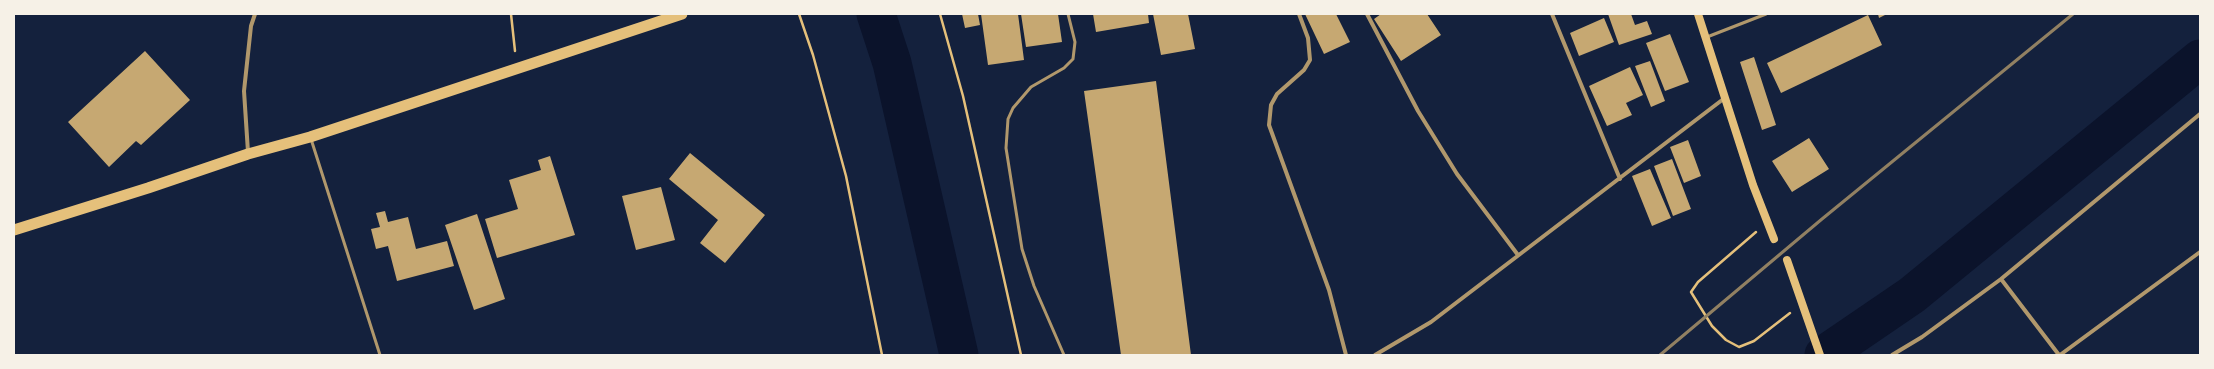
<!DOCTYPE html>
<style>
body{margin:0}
#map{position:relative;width:2214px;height:369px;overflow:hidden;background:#14213d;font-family:Helvetica,sans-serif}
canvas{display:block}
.frame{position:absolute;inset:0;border:15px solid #f6f1e7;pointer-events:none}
</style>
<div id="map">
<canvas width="2214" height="369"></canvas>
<div class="frame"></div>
</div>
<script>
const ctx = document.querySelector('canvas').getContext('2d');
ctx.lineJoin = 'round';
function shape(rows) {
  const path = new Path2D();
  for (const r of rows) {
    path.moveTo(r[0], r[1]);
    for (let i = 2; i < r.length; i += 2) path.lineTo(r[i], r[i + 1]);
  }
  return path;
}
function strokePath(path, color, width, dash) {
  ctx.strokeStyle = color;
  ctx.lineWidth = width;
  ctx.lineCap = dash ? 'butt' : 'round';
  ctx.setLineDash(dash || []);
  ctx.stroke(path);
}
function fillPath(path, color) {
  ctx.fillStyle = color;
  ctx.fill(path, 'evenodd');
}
strokePath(shape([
 [876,14,892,63,959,355],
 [1824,355,1912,295,2200,59]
]), '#0b132b', 39);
fillPath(shape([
 [962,14,978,14,980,25,965,28],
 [981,14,1018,14,1024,60,988,65],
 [1021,14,1058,14,1062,42,1026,47],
 [1093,14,1148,14,1149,23,1096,32],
 [1153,14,1188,14,1195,49,1161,55],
 [1305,14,1336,14,1350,42,1324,54],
 [1381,14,1427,14,1441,35,1401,61,1374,19],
 [1608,14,1631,14,1635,25,1647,21,1652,34,1619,45],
 [1878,14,1887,14,1879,18],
 [1868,15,1882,45,1781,93,1767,63],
 [1604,18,1614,42,1579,56,1570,33],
 [1670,34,1689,82,1665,91,1646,43],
 [145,51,190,100,141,145,136,141,109,167,68,122],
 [1754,57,1776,125,1762,130,1740,62],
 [1650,61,1665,101,1651,107,1635,66],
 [1630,67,1643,95,1626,103,1632,115,1607,126,1589,86],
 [1156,81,1191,355,1121,355,1084,91],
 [1809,138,1829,169,1792,192,1772,161],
 [1688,140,1701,176,1684,183,1670,147],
 [690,153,765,215,725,263,700,243,718,220,669,179],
 [550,156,575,235,497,258,485,219,518,209,509,180,541,170,538,160],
 [1672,159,1691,209,1673,216,1654,166],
 [1650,169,1671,218,1652,226,1632,176],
 [661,187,675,240,636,250,622,196],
 [385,211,388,222,408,217,416,249,447,241,454,266,397,281,388,246,376,249,371,229,380,227,376,213],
 [477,214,505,299,474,310,445,225]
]), '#c6a872');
strokePath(shape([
 [511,14,515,51],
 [799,14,813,55,846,176,882,355],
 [940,14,963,96,1021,355],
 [1756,232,1698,282,1691,292,1712,326,1726,340,1739,347,1754,341,1790,313]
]), '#e5c07b', 2.5);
strokePath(shape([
 [1707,37,1766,14],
 [311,139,380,355],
 [1064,355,1034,286,1022,249,1006,148,1008,119,1013,108,1031,87,1064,68,1073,59,1075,42,1068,14]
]), '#b1986c', 3);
strokePath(shape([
 [1299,14,1308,38,1310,60,1304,70,1277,94,1271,105,1269,125,1329,290,1346,355],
 [1367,14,1418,111,1457,174,1518,255],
 [1552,14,1620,179],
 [248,152,244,91,251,26,255,14],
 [2001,279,2059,355],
 [1375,355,1431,322,1726,97],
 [1892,355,1922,337,2001,279,2200,114],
 [2060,355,2200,252]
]), '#b1986c', 4);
strokePath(shape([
 [1698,14,1753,185,1774,239],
 [1787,260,1820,355]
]), '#e5c07b', 8);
strokePath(shape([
 [14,230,148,188,248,154,310,137,682,14]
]), '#e5c07b', 11);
strokePath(shape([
 [1660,355,1822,219,2073,14]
]), '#918062', 3);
</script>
